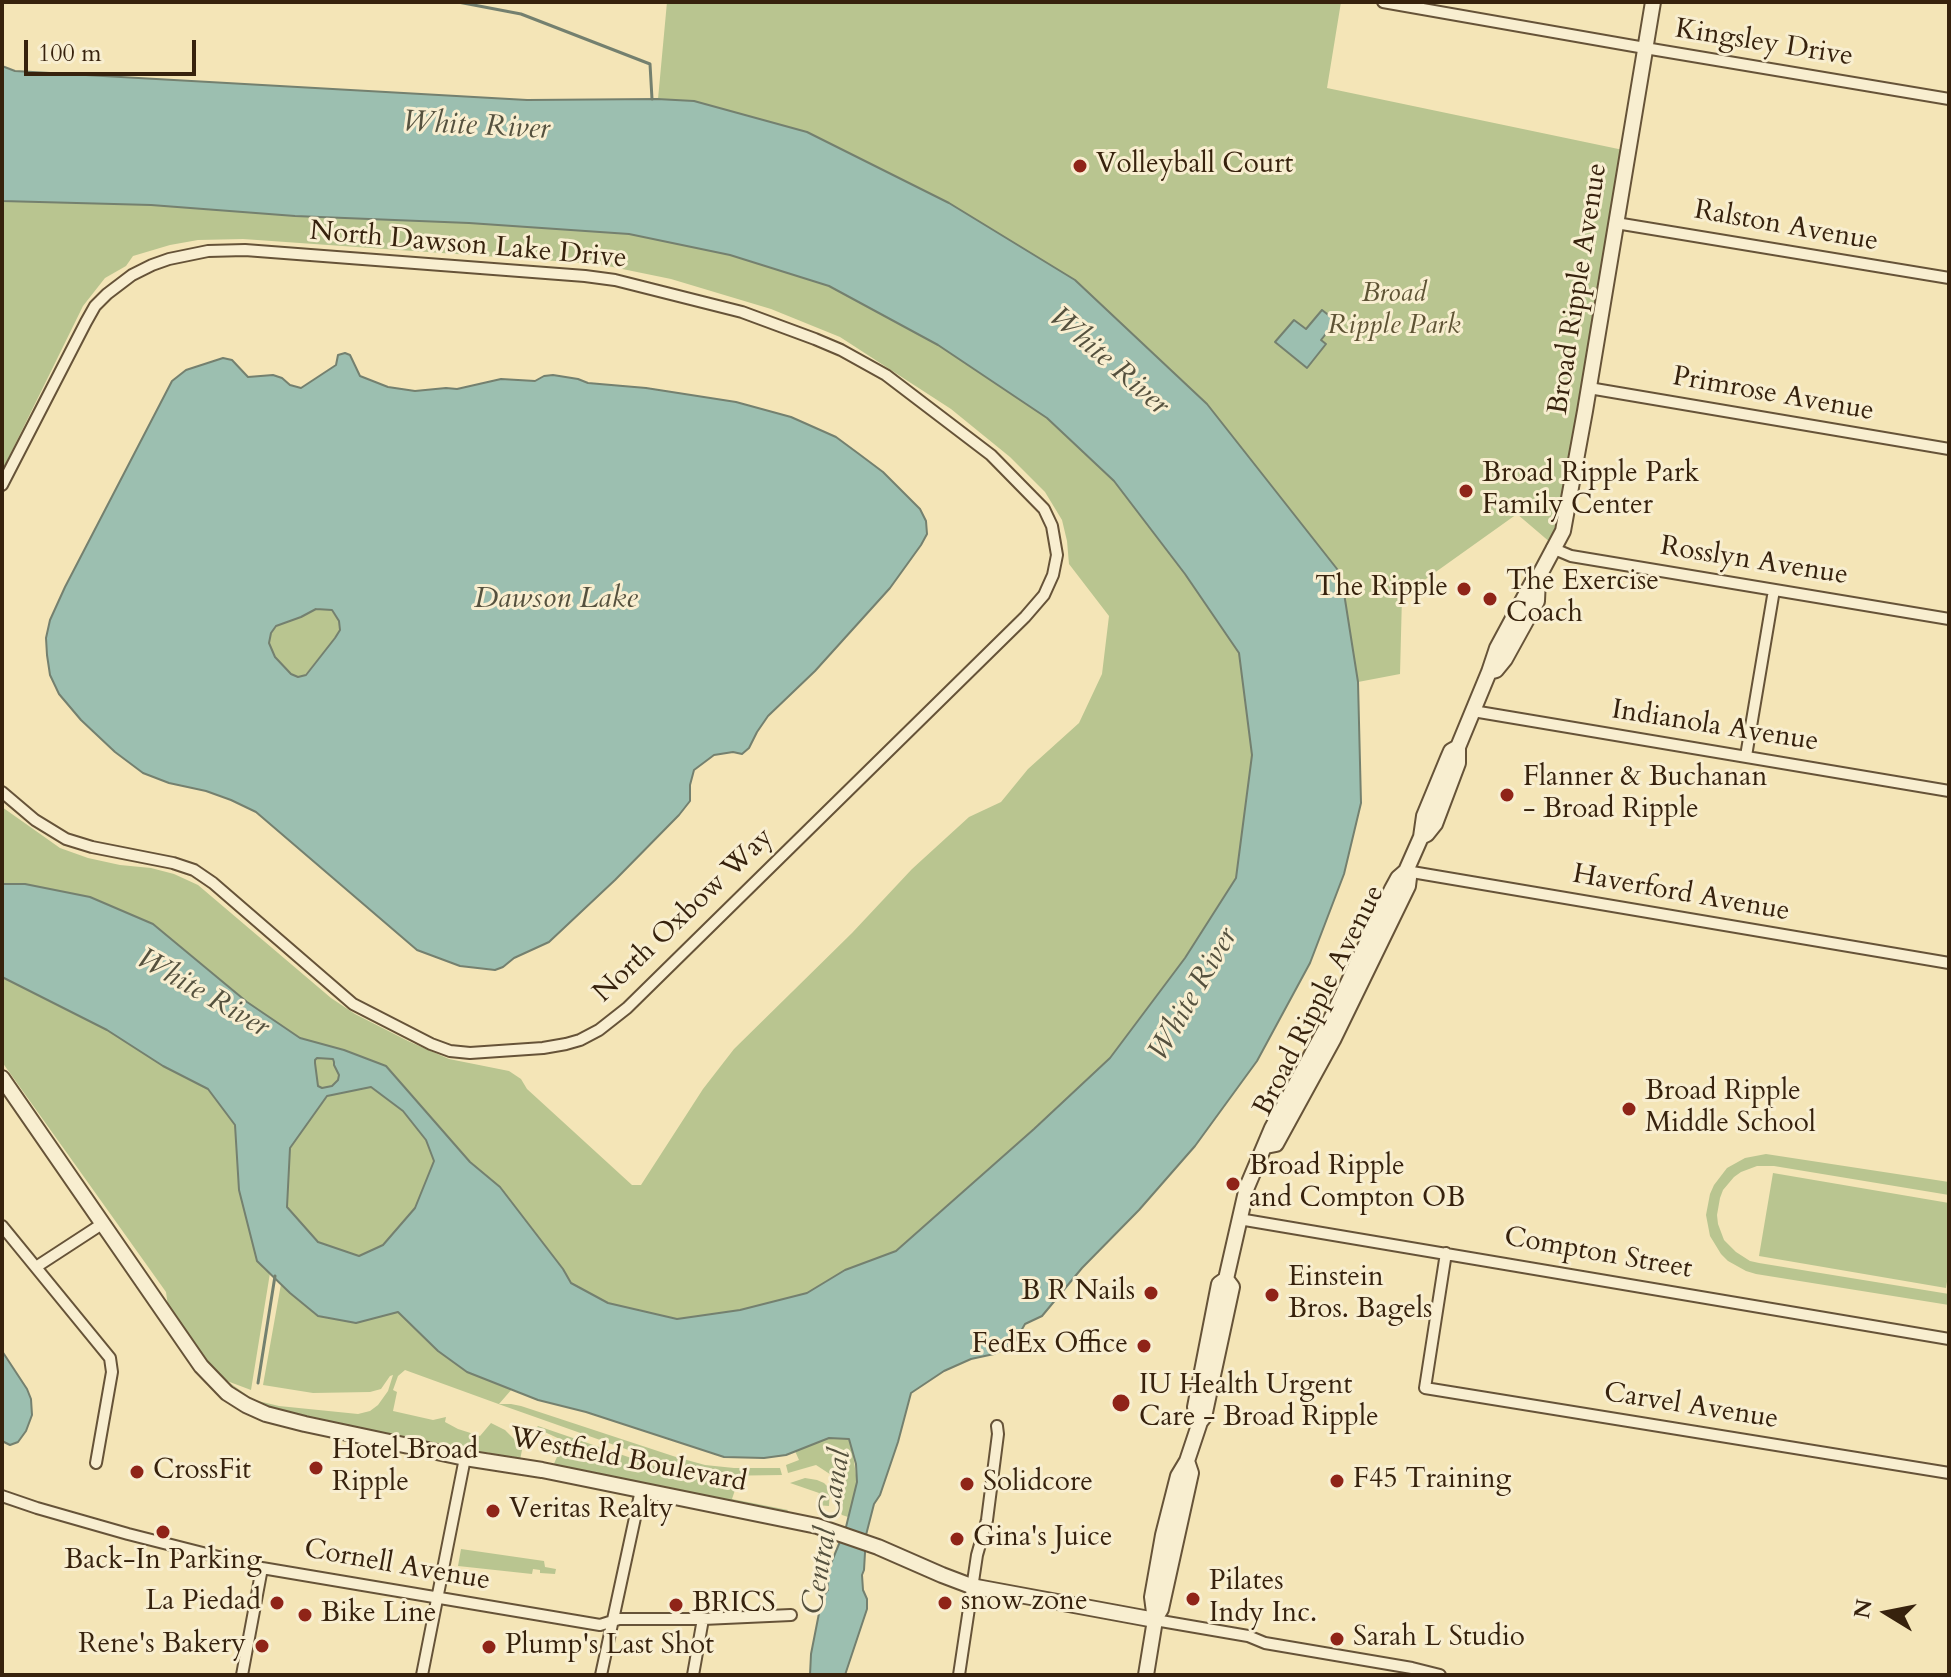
<!DOCTYPE html>
<style>
body{margin:0}
#map{position:relative;width:1951px;height:1677px;overflow:hidden;background:#f4e5b7;font-family:Cardo,serif}
canvas{display:block}
.frame{position:absolute;inset:0;border:4px solid #37220d;pointer-events:none}
.north{position:absolute;left:1847px;top:1573px;width:80px;height:80px;-webkit-text-stroke:6px #f8eed0;paint-order:stroke;rotate:280deg;font-size:22px;font-weight:700;line-height:32px;text-align:center;color:#37220d}
.north::after{content:'';display:block;margin:auto;width:28px;height:36px;background:#37220d;clip-path:polygon(50% 0,100% 100%,50% 72%,0 100%)}
.scale{position:absolute;left:24px;top:40px;width:172px;height:36px;box-sizing:border-box;border:4px solid #37220d;border-top:0;padding-left:10px;font-size:24px;line-height:28px;white-space:nowrap;color:#37220d;-webkit-text-stroke:6px #f8eed0;paint-order:stroke}
</style>
<div id="map">
<canvas width="1951" height="1677"></canvas>
<div class="frame"></div>
<div class="north">N</div>
<div class="scale">100 m</div>
</div>
<script>
const ctx = document.querySelector('canvas').getContext('2d');
ctx.lineJoin = 'round';
function fillPath(path, color) {
  ctx.fillStyle = color;
  ctx.fill(path, 'evenodd');
}
function shape(rows) {
  const path = new Path2D();
  for (const r of rows) {
    path.moveTo(r[0], r[1]);
    for (let i = 2; i < r.length; i += 2) path.lineTo(r[i], r[i + 1]);
  }
  return path;
}
function strokePath(path, color, width, dash) {
  ctx.strokeStyle = color;
  ctx.lineWidth = width;
  ctx.lineCap = dash ? 'butt' : 'round';
  ctx.setLineDash(dash || []);
  ctx.stroke(path);
}
function drawText(font, color, halo, rows, align = 'center') {
  ctx.font = font + ' Cardo,serif';
  ctx.lineWidth = 6;
  ctx.setLineDash([]);
  ctx.textBaseline = 'middle';
  ctx.strokeStyle = halo;
  ctx.fillStyle = color;
  for (const [text, x, y, turn = 0] of rows) {
    ctx.save();
    ctx.translate(x, y);
    ctx.rotate((+turn || 0) * Math.PI / 180);
    ctx.textAlign = isNaN(turn) ? turn : align;
    if (halo) ctx.strokeText(text, 0, 0);
    ctx.fillText(text, 0, 0);
    ctx.restore();
  }
}
fillPath(shape([
 [667,2,1341,2,1327,88,1628,151,1558,549,1517,514,1402,596,1400,674,1358,682,1341,573,1075,280,949,203,807,132,694,101,658,99],
 [2,201,151,205,295,216,469,223,629,234,730,255,829,286,938,345,1047,418,1114,481,1185,574,1239,653,1252,755,1236,878,1185,958,1110,1058,1034,1129,896,1251,845,1270,807,1293,740,1310,677,1319,608,1303,571,1283,563,1269,500,1187,470,1162,386,1066,344,1050,300,1038,247,1002,25,884,2,884,2,807,60,848,88,858,120,865,151,868,174,874,198,885,331,998,355,1014,408,1041,449,1059,509,1071,521,1079,527,1089,632,1185,641,1185,703,1089,734,1049,852,933,912,869,969,817,1001,802,1028,769,1079,723,1102,674,1109,616,1069,564,1067,541,1062,520,1045,492,1010,457,951,409,840,337,771,309,671,279,598,264,243,239,198,240,170,245,133,256,126,266,105,278,83,306,2,471,2,377,4,373,2,372],
 [316,609,331,610,339,621,340,630,335,638,305,675,298,677,291,674,275,657,269,643,271,633,276,626,301,617],
 [2,977,107,1030,163,1066,208,1089,235,1125,239,1190,257,1260,270,1273,251,1390,227,1381,254,1400,279,1406,358,1414,370,1411,378,1405,388,1391,393,1375,390,1376,381,1389,370,1392,313,1393,263,1385,281,1284,290,1293,356,1323,398,1312,438,1351,467,1372,512,1389,499,1404,511,1404,521,1406,676,1457,705,1465,734,1468,780,1468,782,1475,715,1476,671,1465,504,1406,405,1370,398,1376,393,1390,397,1392,393,1411,433,1420,446,1417,445,1422,458,1429,480,1436,491,1423,505,1430,519,1444,522,1450,520,1460,485,1452,460,1451,338,1425,272,1409,253,1402,234,1390,210,1367,168,1306,166,1292,2,1062],
 [317,1058,333,1059,339,1075,338,1080,332,1086,322,1088,317,1086,315,1063,315,1059],
 [371,1087,403,1111,426,1140,434,1161,415,1208,383,1245,359,1256,318,1242,287,1207,290,1148,327,1096],
 [1766,1154,1949,1182,1949,1195,1774,1166,1757,1166,1741,1172,1734,1177,1723,1190,1720,1198,1717,1215,1718,1224,1724,1240,1736,1252,1750,1261,1759,1263,1949,1294,1949,1305,1756,1274,1746,1271,1728,1261,1721,1254,1710,1236,1706,1215,1710,1194,1714,1185,1727,1168,1745,1158],
 [1773,1173,1949,1203,1949,1269,1946,1288,1759,1256],
 [538,1426,669,1471,696,1479,733,1485,735,1490,732,1499,788,1510,786,1513,553,1466,564,1441,536,1428],
 [829,1438,849,1438,852,1448,857,1482,848,1517,842,1515,840,1512,845,1484,816,1465,788,1473,786,1465,799,1460,795,1451],
 [805,1478,817,1480,824,1483,830,1489,829,1506,816,1505,819,1493,790,1483],
 [461,1549,544,1561,545,1567,556,1569,555,1574,540,1573,540,1570,533,1569,532,1574,458,1566]
]), '#b9c590');
const water = shape([
 [2,66,15,71,527,100,657,99,694,101,807,132,949,203,1075,280,1207,404,1341,574,1358,682,1361,803,1344,874,1310,963,1257,1061,1195,1146,1139,1210,1082,1268,1042,1316,1025,1324,1013,1345,994,1354,971,1359,944,1371,911,1393,898,1442,880,1495,874,1504,866,1535,864,1570,862,1575,863,1590,867,1599,867,1609,845,1675,810,1675,811,1654,822,1598,828,1590,827,1573,846,1527,857,1482,856,1464,849,1439,829,1438,786,1455,764,1458,724,1457,586,1412,538,1400,467,1372,438,1351,398,1312,356,1323,318,1316,290,1293,257,1261,239,1190,235,1125,208,1089,163,1066,107,1030,2,977,2,884,25,884,90,897,153,924,247,1002,300,1038,344,1050,386,1066,470,1162,500,1187,563,1269,571,1283,608,1303,677,1319,740,1310,807,1293,845,1270,896,1251,1034,1129,1110,1058,1185,958,1236,878,1252,755,1239,653,1185,574,1114,481,1047,418,938,345,829,286,730,255,629,234,469,223,295,216,151,205,2,201,2,66],
 [317,1058,333,1059,334,1062,334,1065,339,1075,338,1080,332,1086,322,1088,318,1086,315,1063,315,1060,317,1058],
 [371,1087,403,1111,426,1140,434,1161,415,1208,383,1245,359,1256,318,1242,287,1207,290,1148,327,1096,371,1087],
 [1322,310,1336,321,1321,340,1326,344,1307,368,1275,342,1294,320,1306,329,1322,310],
 [345,353,350,355,360,376,388,387,415,391,446,388,457,389,501,379,535,381,544,376,553,375,578,379,588,383,646,388,736,402,791,417,836,437,859,454,883,472,920,509,926,521,927,534,921,545,890,588,815,671,768,716,757,732,749,748,742,754,733,752,714,755,694,770,690,785,690,801,679,815,615,880,549,942,514,958,503,967,495,970,460,966,417,950,256,812,231,800,206,791,169,783,143,773,115,752,81,720,59,694,50,675,47,655,46,638,50,620,65,587,172,381,186,370,223,358,232,360,248,377,273,375,282,378,290,385,301,388,336,365,338,355,345,353],
 [316,609,332,610,339,621,340,630,335,638,306,675,298,677,291,674,275,657,269,643,271,633,276,626,301,617,316,609],
 [2,1351,27,1389,31,1399,32,1415,26,1431,18,1442,10,1445,2,1441,2,1351]
]);
fillPath(water, '#9cbfb0');
strokePath(water, '#74806f', 2);
strokePath(shape([
 [458,2,521,14,650,64,652,99],
 [258,1383,275,1276]
]), '#74806f', 3);
const minor = shape([
 [1383,2,1645,48,1949,99],
 [1616,223,1949,278],
 [1589,388,1949,449],
 [2,485,86,322,95,306,107,294,132,275,152,265,169,259,208,251,245,250,585,276,615,280,742,312,815,339,841,350,886,375,991,455,1044,509,1052,526,1057,555,1053,575,1044,595,1025,617,627,1008,599,1030,580,1040,566,1044,543,1048,470,1053,450,1051,431,1044,353,1004,213,883,194,870,173,863,92,847,66,839,35,820,2,792],
 [1552,548,1571,556,1949,619],
 [1473,711,1949,791],
 [1746,756,1774,590],
 [1406,871,1949,963],
 [1239,1219,1949,1339],
 [2,1226,110,1358,112,1372,96,1463],
 [1446,1253,1425,1388,1949,1473],
 [36,1267,102,1224],
 [2,1496,37,1508,128,1534,262,1568,600,1625,619,1619,703,1619,791,1615],
 [1155,1620,1248,1636,1265,1643,1412,1668,1440,1675],
 [242,1675,262,1568],
 [422,1675,465,1458],
 [601,1675,641,1490],
 [693,1675,703,1619],
 [959,1675,977,1555,987,1520,998,1434,997,1426]
]);
const tertiary = shape([
 [1489,672,1496,670,1505,659,1537,601,1538,578],
 [1421,837,1427,834,1435,824,1458,763,1458,747,1489,672,1497,648,1532,583,1538,578,1563,531,1585,411,1653,2],
 [2,1078,201,1366,227,1393,246,1405,266,1414,305,1424,465,1458,542,1470,817,1526,878,1547,942,1575,971,1586,1155,1620],
 [1266,1146,1276,1144,1333,1040,1408,886,1409,878,1406,871],
 [1200,1422,1195,1407,1219,1284,1226,1279,1247,1187,1272,1128,1333,1015,1392,889,1398,878,1406,871,1421,837,1424,816,1448,758,1451,751,1458,747],
 [1155,1619,1161,1609,1191,1473,1187,1461],
 [1146,1675,1155,1620,1152,1597,1163,1535,1178,1476,1187,1461,1200,1422,1204,1417,1232,1287,1226,1279]
]);
strokePath(minor, '#665338', 14);
strokePath(tertiary, '#665338', 18);
strokePath(minor, '#f8eed0', 10);
strokePath(tertiary, '#f8eed0', 14);
for (const [x, y, r, color] of [
 [1080,166,8,"#8f2418"],
 [1466,491,8,"#8f2418"],
 [1464,589,8,"#8f2418"],
 [1490,599,8,"#8f2418"],
 [1507,795,8,"#8f2418"],
 [1629,1109,8,"#8f2418"],
 [1233,1184,8,"#8f2418"],
 [1151,1293,8,"#8f2418"],
 [1272,1295,8,"#8f2418"],
 [1144,1346,8,"#8f2418"],
 [1121,1403,10,"#8f2418"],
 [316,1468,8,"#8f2418"],
 [137,1472,8,"#8f2418"],
 [1337,1481,8,"#8f2418"],
 [967,1484,8,"#8f2418"],
 [493,1511,8,"#8f2418"],
 [163,1532,8,"#8f2418"],
 [957,1539,8,"#8f2418"],
 [1193,1599,8,"#8f2418"],
 [277,1603,8,"#8f2418"],
 [945,1603,8,"#8f2418"],
 [676,1605,8,"#8f2418"],
 [305,1615,8,"#8f2418"],
 [1337,1639,8,"#8f2418"],
 [262,1646,8,"#8f2418"],
 [489,1647,8,"#8f2418"]
]) {
  const dot = new Path2D();
  dot.arc(x, y, r, 0, 2 * Math.PI);
  ctx.fillStyle = color;
  ctx.fill(dot);
  strokePath(dot, '#f8eed0', 3);
}
drawText('28px', '#37220d', '#f8eed0', [
 ["Kingsley Drive",1764,44,9],
 ["Ralston Avenue",1786,227,10],
 ["North Dawson Lake Drive",468,246,5],
 ["Broad Ripple Avenue",1579,289,-81],
 ["Primrose Avenue",1773,395,10],
 ["Rosslyn Avenue",1754,562,9],
 ["Indianola Avenue",1715,727,9],
 ["Haverford Avenue",1681,894,10],
 ["North Oxbow Way",684,916,-44],
 ["Broad Ripple Avenue",1320,1001,-63],
 ["Compton Street",1598,1254,10],
 ["Carvel Avenue",1691,1407,9],
 ["Westfield Boulevard",628,1461,11],
 ["Cornell Avenue",397,1566,10]
]);
drawText('28px', '#37220d', '#f8eed0', [
 ["Volleyball Court",1096,166],
 ["Broad Ripple Park",1482,475],
 ["Family Center",1482,507],
 ["The Exercise",1506,583],
 ["Coach",1506,615],
 ["The Ripple",1448,589,"right"],
 ["Flanner & Buchanan",1523,779],
 ["- Broad Ripple",1523,811],
 ["Broad Ripple",1645,1093],
 ["Middle School",1645,1125],
 ["Broad Ripple",1249,1168],
 ["and Compton OB",1249,1200],
 ["Einstein",1288,1279],
 ["Bros. Bagels",1288,1311],
 ["B R Nails",1135,1293,"right"],
 ["FedEx Office",1128,1346,"right"],
 ["IU Health Urgent",1139,1387],
 ["Care - Broad Ripple",1139,1419],
 ["Hotel Broad",332,1452],
 ["Ripple",332,1484],
 ["CrossFit",153,1472],
 ["F45 Training",1353,1481],
 ["Solidcore",983,1484],
 ["Veritas Realty",509,1511],
 ["Gina's Juice",973,1539],
 ["Back-In Parking",163,1562,"center"],
 ["Pilates",1209,1583],
 ["Indy Inc.",1209,1615],
 ["La Piedad",261,1603,"right"],
 ["snow zone",961,1603],
 ["BRICS",692,1605],
 ["Bike Line",321,1615],
 ["Sarah L Studio",1353,1639],
 ["Rene's Bakery",246,1646,"right"],
 ["Plump's Last Shot",505,1647]
], 'left');
drawText('italic 28px', '#5e5334', '#f8eed0', [
 ["Broad",1394,295],
 ["Ripple Park",1394,327]
]);
drawText('italic 30px', '#55513e', '#f8eed0', [
 ["White River",476,127,3],
 ["White River",1108,362,41],
 ["Dawson Lake",556,600],
 ["White River",202,994,30],
 ["White River",1194,995,-60],
 ["Central Canal",828,1532,-80]
]);
</script>
